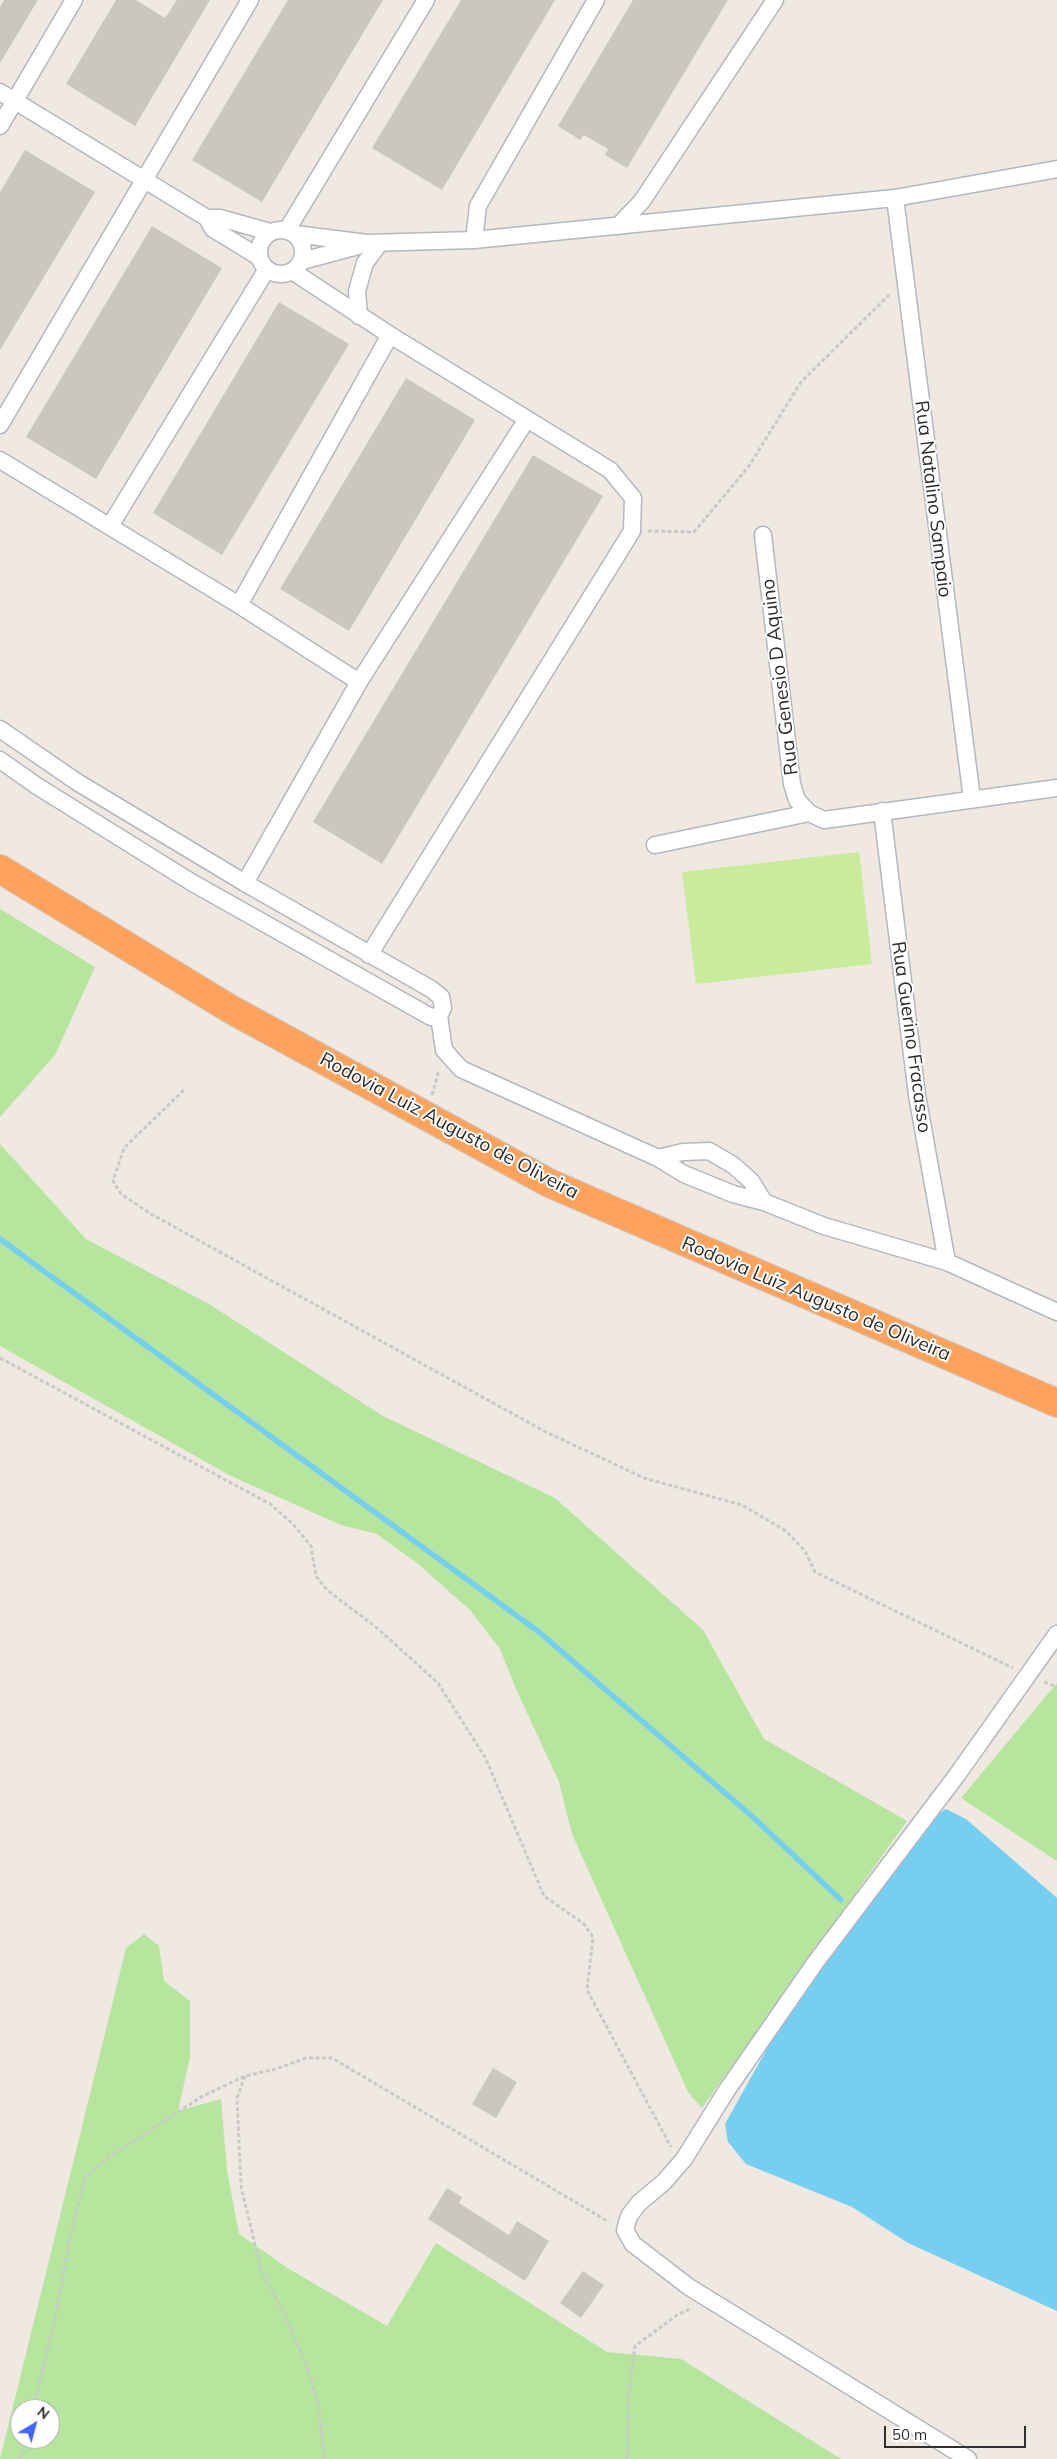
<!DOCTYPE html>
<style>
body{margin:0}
#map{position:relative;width:1057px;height:2459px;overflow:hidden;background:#efe9e1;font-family:Mulish,sans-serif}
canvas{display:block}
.north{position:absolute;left:10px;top:2399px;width:50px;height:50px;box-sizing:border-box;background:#fff;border:1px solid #ababab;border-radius:50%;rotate:37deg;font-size:14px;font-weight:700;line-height:20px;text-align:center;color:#2e2e2e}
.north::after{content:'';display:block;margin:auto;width:18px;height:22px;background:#4264fb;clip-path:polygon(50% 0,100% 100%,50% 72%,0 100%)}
.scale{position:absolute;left:884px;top:2426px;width:142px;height:22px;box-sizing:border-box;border:2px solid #2e2e2e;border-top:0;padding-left:6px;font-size:15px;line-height:18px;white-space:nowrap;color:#2e2e2e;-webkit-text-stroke:4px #fff;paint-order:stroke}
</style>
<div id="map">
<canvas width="1057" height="2459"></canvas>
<div class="north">N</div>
<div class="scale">50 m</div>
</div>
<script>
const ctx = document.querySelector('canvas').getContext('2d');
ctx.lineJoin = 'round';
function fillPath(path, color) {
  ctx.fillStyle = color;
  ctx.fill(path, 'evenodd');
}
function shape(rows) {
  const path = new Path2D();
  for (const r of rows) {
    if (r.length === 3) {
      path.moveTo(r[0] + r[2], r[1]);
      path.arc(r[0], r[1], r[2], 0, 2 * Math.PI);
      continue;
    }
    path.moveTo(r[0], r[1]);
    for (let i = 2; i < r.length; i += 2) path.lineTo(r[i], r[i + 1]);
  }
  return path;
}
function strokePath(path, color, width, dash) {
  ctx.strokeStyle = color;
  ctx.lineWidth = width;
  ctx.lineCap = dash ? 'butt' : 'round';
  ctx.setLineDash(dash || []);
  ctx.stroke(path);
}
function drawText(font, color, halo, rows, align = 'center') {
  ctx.font = font + ' Mulish,sans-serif';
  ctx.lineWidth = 4;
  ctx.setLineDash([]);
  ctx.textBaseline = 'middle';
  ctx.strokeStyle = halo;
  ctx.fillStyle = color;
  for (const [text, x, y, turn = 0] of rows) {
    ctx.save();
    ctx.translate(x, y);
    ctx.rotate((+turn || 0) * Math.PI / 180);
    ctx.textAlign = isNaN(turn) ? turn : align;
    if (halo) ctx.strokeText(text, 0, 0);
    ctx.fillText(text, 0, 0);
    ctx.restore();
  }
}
fillPath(shape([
 [0,909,95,967,55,1055,0,1117],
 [0,1144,86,1239,209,1304,383,1416,555,1498,703,1630,764,1739,907,1821,702,2108,688,2092,572,1834,559,1782,516,1689,500,1649,470,1610,417,1563,377,1534,341,1525,231,1476,0,1346],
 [1057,1683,1057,1861,961,1798],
 [144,1934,159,1946,164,1981,190,2001,190,2057,178,2111,221,2099,227,2170,239,2234,289,2269,387,2326,436,2243,607,2352,681,2359,841,2459,0,2459,126,1948],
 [20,2409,50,2409,50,2439,20,2439]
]), '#b6e59e');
fillPath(shape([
 [859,852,872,964,696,984,682,872]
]), '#c9ec9a');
fillPath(shape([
 [946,1809,966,1819,1057,1898,1057,2311,908,2243,852,2207,746,2164,728,2142,725,2124,792,2004,921,1825]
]), '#75cff0');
strokePath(shape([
 [0,1239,539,1632,754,1818,841,1900]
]), '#75cff0', 5.5);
fillPath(shape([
 [4,0,38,0,0,63,0,7],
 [116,0,136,0,165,18,177,0,210,0,135,126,66,84],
 [288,0,383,0,262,202,192,160],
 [461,0,555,0,442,190,372,148],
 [633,0,728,0,627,168,605,155,608,149,584,135,580,140,558,126],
 [25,150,95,192,0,350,0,192],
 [152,226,222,268,96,479,26,437],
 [279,302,349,344,222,555,153,513],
 [406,378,475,420,349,631,280,589],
 [533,455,603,496,382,864,313,822],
 [493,2068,517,2082,496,2118,472,2104],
 [447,2188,462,2197,459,2203,509,2235,517,2221,549,2241,525,2281,428,2219],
 [583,2271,604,2285,581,2318,560,2303]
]), '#cbc7bf');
const street = shape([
 [0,92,207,218,213,229,259,257],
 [0,126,74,0],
 [895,198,972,799],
 [207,218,220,218,270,232],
 [618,226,642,201,775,0],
 [287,230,426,0],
 [281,252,22],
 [295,234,367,243,474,240,895,198,1057,169],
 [474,240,478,206,596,0],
 [302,261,358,246],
 [292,271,390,335,610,470,633,498,632,531,369,955],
 [359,316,357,291,365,263,380,243],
 [0,425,250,0],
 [0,460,239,605,359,682],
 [110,526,267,269],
 [763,535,792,784,797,800,809,813,824,820,1057,788],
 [239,605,390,335],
 [0,729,77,782,245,883,431,989,441,997,443,1008,439,1016,431,1017,191,882,37,786,0,760],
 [882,811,917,1095,947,1262],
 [655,845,809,813],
 [245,883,359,682,527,419],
 [439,1016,444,1050,461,1069,658,1158,684,1174,733,1194,764,1202,824,1226,947,1262,1057,1312],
 [658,1158,683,1152,709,1151,733,1165,751,1181,764,1202],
 [968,2459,689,2287,633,2244,625,2230,629,2216,639,2203,664,2182,684,2159,727,2090,815,1963,957,1775,1057,1634]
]);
const highway = shape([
 [0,869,232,1010,549,1183,1057,1403]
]);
strokePath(street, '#b4b7c1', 19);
strokePath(highway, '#c9c9c9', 30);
strokePath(shape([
 [648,531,694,532,749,466,801,382,890,294],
 [184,1090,124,1148,113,1181,121,1194,151,1214,544,1431,644,1478,742,1505,786,1531,805,1551,815,1572,1013,1668],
 [432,1095,439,1070],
 [0,1358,270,1504,293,1524,311,1546,316,1576,327,1590,377,1628,438,1683,485,1757,544,1896,584,1924,593,1937,587,1990,671,2147],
 [1044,1682,1057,1687],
 [245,2076,237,2098,241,2186,261,2270,285,2315,308,2369,319,2408,324,2459],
 [33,2409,55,2319,70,2237,85,2178,109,2157,201,2097,245,2076,276,2069,306,2058,332,2058,609,2222],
 [20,2459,25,2439],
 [627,2459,628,2399,635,2346,677,2315,692,2308]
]), '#c9c9c9', 3, [4, 2.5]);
strokePath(street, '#fff', 16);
strokePath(highway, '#ffa35c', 28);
drawText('19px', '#2e2e2e', '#fff', [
 ["Rua Natalino Sampaio",933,499,83],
 ["Rua Genesio D Aquino",780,677,-97],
 ["Rua Guerino Fracasso",911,1037,82],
 ["Rodovia Luiz Augusto de Oliveira",449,1126,28],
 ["Rodovia Luiz Augusto de Oliveira",816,1299,23]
]);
</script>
